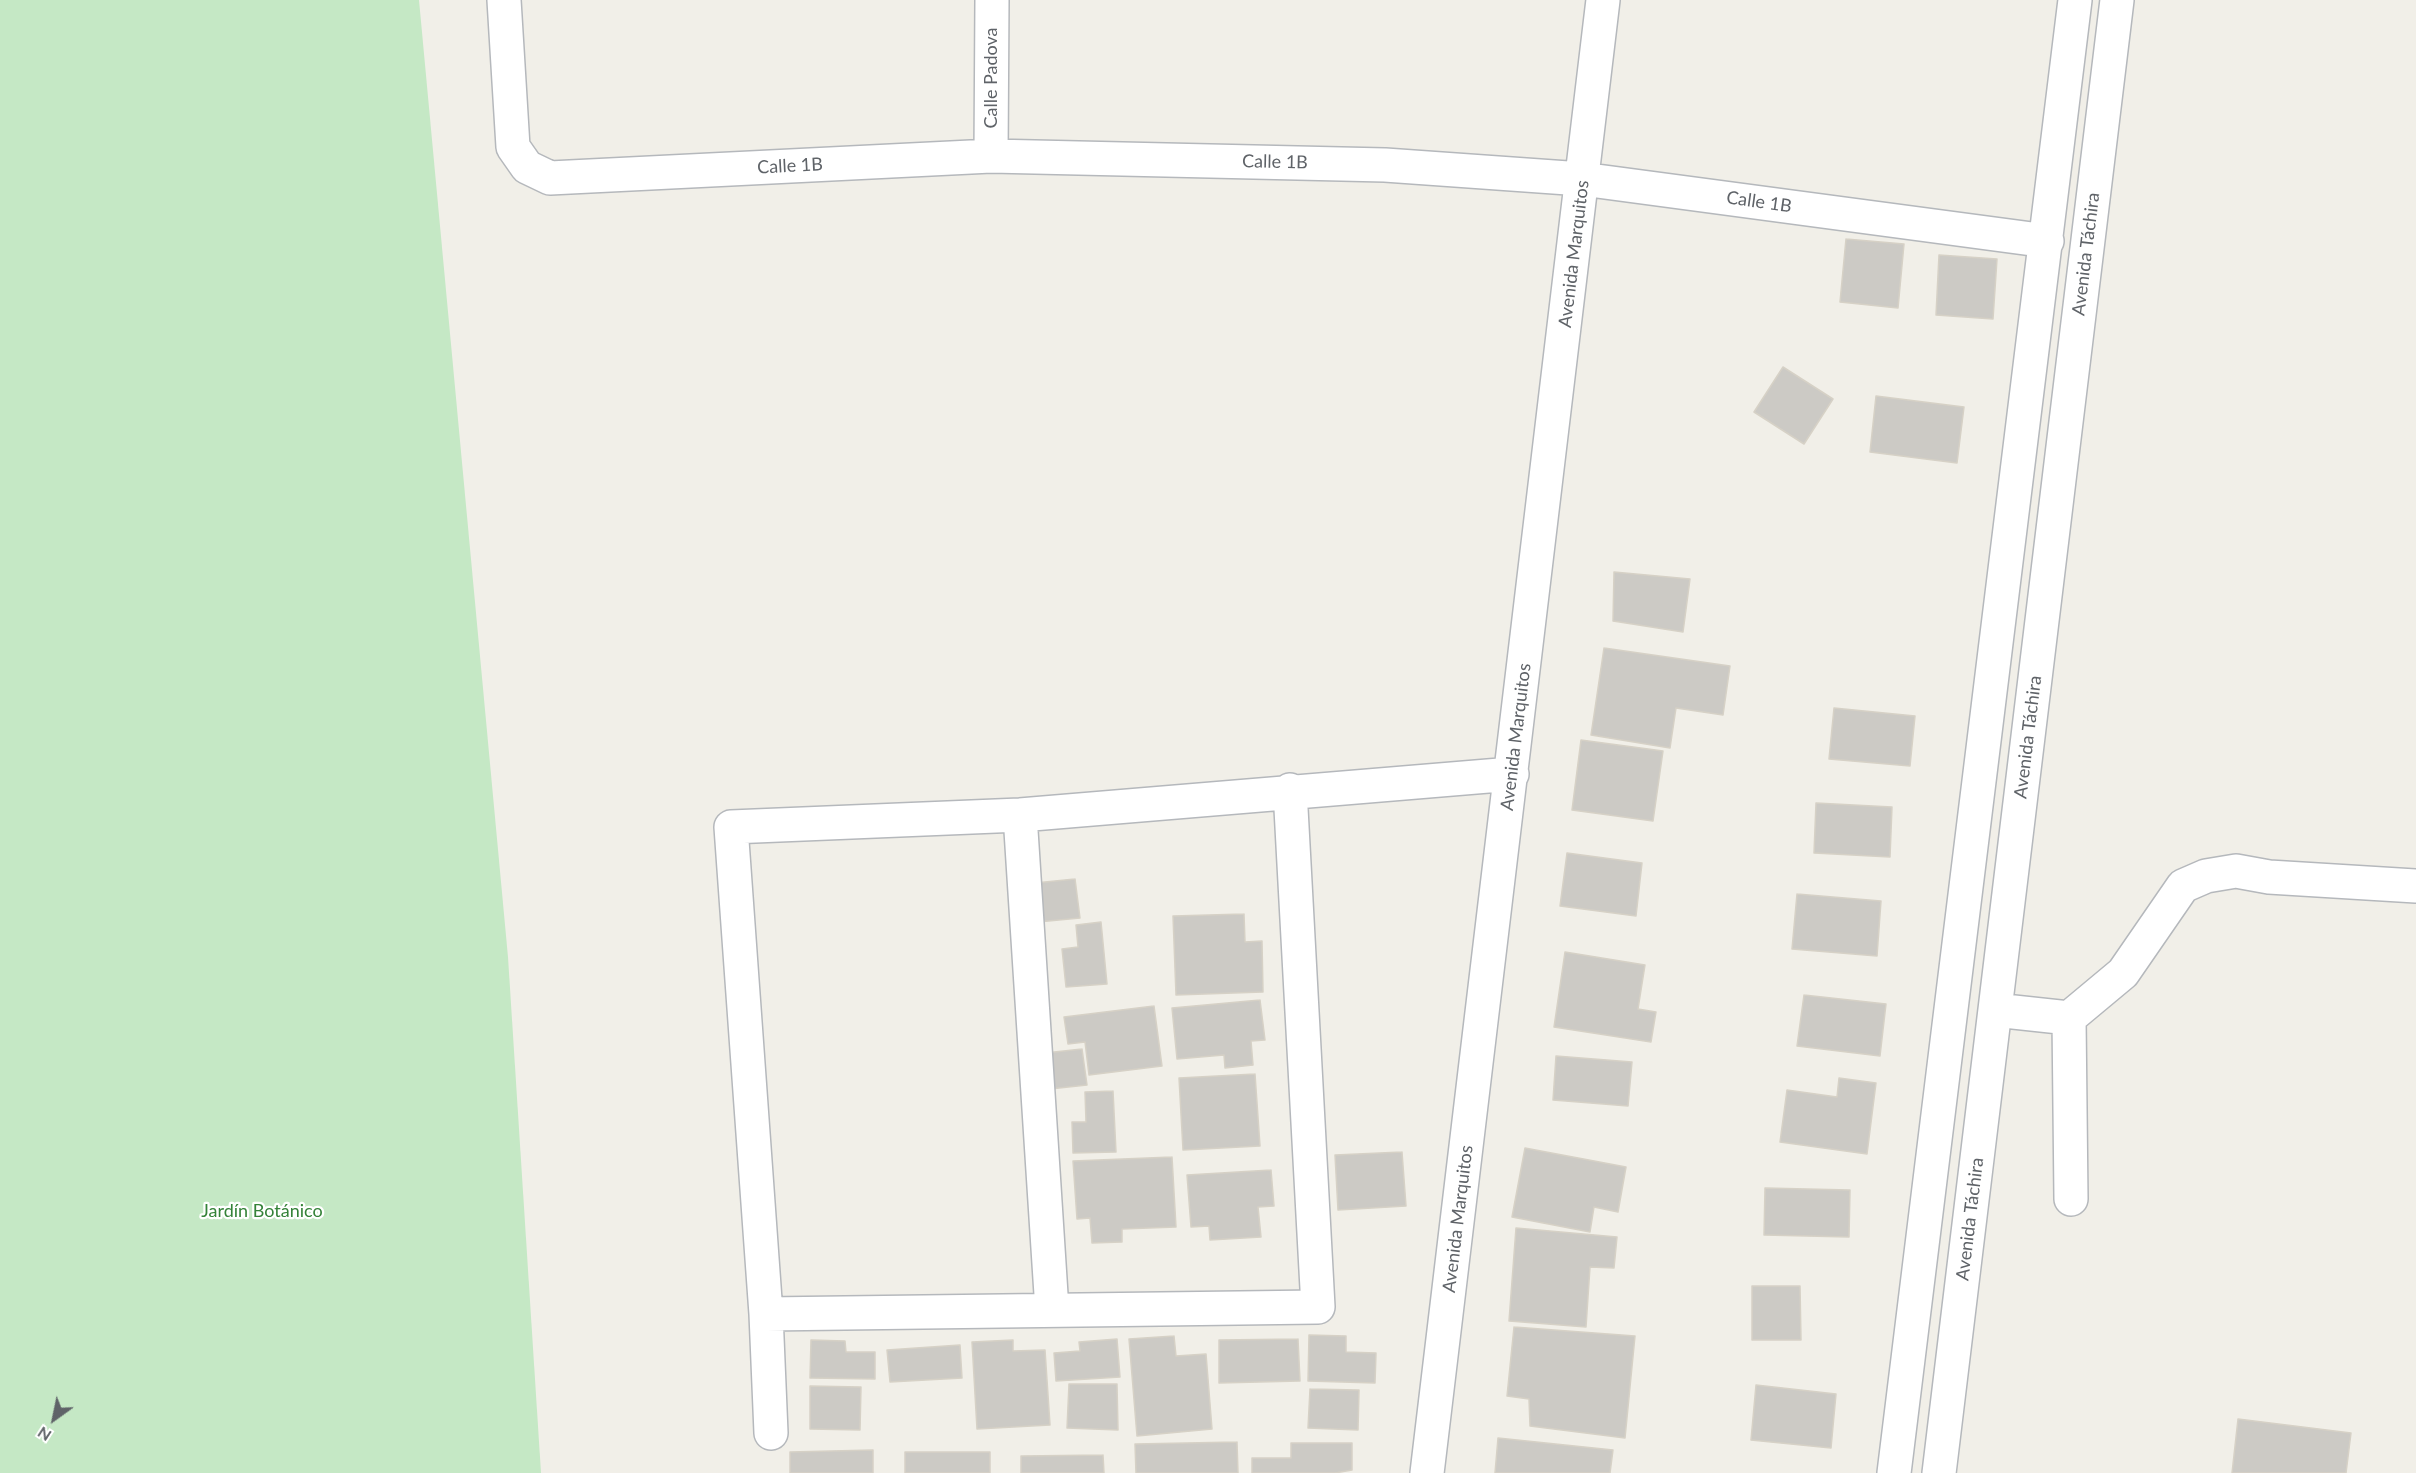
<!DOCTYPE html>
<meta charset="utf-8">
<style>
body{margin:0}
#map{position:relative;width:2416px;height:1473px;overflow:hidden;background:#f1efe8;font-family:Lato,sans-serif}
canvas{display:block}
.north{position:absolute;left:24px;top:1389px;width:60px;height:60px;-webkit-text-stroke:4px #fff;paint-order:stroke;rotate:213deg;font-size:16px;font-weight:700;line-height:24px;text-align:center;color:#5f6368}
.north::after{content:'';display:block;margin:auto;width:21px;height:27px;background:#5f6368;clip-path:polygon(50% 0,100% 100%,50% 72%,0 100%)}
</style>
<div id="map">
<canvas width="2416" height="1473"></canvas>
<div class="north">N</div>
</div>
<script>
const ctx = document.querySelector('canvas').getContext('2d');
ctx.lineJoin = 'round';
function fillPath(path, color) {
  ctx.fillStyle = color;
  ctx.fill(path, 'evenodd');
}
function shape(rows) {
  const path = new Path2D();
  for (const r of rows) {
    path.moveTo(r[0], r[1]);
    for (let i = 2; i < r.length; i += 2) path.lineTo(r[i], r[i + 1]);
  }
  return path;
}
function strokePath(path, color, width, dash) {
  ctx.strokeStyle = color;
  ctx.lineWidth = width;
  ctx.lineCap = dash ? 'butt' : 'round';
  ctx.setLineDash(dash || []);
  ctx.stroke(path);
}
function drawText(font, color, halo, rows, align = 'center') {
  ctx.font = font + ' Lato,sans-serif';
  ctx.lineWidth = 4.5;
  ctx.setLineDash([]);
  ctx.textBaseline = 'middle';
  ctx.strokeStyle = halo;
  ctx.fillStyle = color;
  for (const [text, x, y, turn = 0] of rows) {
    ctx.save();
    ctx.translate(x, y);
    ctx.rotate((+turn || 0) * Math.PI / 180);
    ctx.textAlign = isNaN(turn) ? turn : align;
    if (halo) ctx.strokeText(text, 0, 0);
    ctx.fillText(text, 0, 0);
    ctx.restore();
  }
}
fillPath(shape([
 [0,0,419,0,508,957,541,1473,0,1473]
]), '#c5e8c5');
const building = shape([
 [1846,239,1904,244,1898,308,1840,302,1846,239],
 [1939,255,1997,259,1993,319,1936,315,1939,255],
 [1783,367,1833,399,1804,444,1754,412,1783,367],
 [1876,396,1964,407,1957,463,1870,452,1876,396],
 [1614,572,1690,579,1683,632,1613,621,1614,572],
 [1604,648,1730,666,1723,715,1676,708,1670,748,1591,735,1604,648],
 [1834,708,1915,716,1910,766,1829,759,1834,708],
 [1581,740,1663,751,1653,821,1572,810,1581,740],
 [1816,803,1892,807,1890,857,1814,853,1816,803],
 [1567,853,1642,863,1636,916,1560,906,1567,853],
 [1075,879,1080,918,1038,922,1035,883,1075,879],
 [1797,894,1881,901,1877,956,1792,949,1797,894],
 [1244,914,1245,942,1262,941,1263,992,1176,995,1173,916,1244,914],
 [1101,922,1107,984,1066,987,1062,949,1078,947,1076,925,1101,922],
 [1565,952,1645,965,1638,1009,1656,1012,1651,1042,1554,1027,1565,952],
 [1804,995,1886,1004,1880,1056,1797,1046,1804,995],
 [1260,1000,1265,1040,1251,1041,1253,1065,1225,1068,1224,1055,1177,1059,1172,1008,1260,1000],
 [1154,1006,1162,1066,1089,1075,1085,1042,1068,1044,1064,1017,1154,1006],
 [1082,1049,1087,1085,1050,1089,1045,1053,1082,1049],
 [1556,1056,1632,1062,1628,1106,1553,1100,1556,1056],
 [1255,1074,1260,1146,1183,1150,1179,1078,1255,1074],
 [1839,1078,1876,1083,1867,1154,1780,1142,1787,1090,1837,1097,1839,1078],
 [1113,1091,1116,1152,1073,1153,1072,1122,1086,1122,1085,1092,1113,1091],
 [1525,1148,1626,1167,1618,1212,1594,1207,1590,1232,1512,1217,1525,1148],
 [1402,1152,1406,1206,1338,1210,1335,1155,1402,1152],
 [1172,1157,1176,1227,1122,1229,1122,1242,1092,1243,1090,1218,1077,1219,1073,1161,1172,1157],
 [1271,1170,1274,1206,1258,1207,1261,1237,1210,1240,1209,1226,1191,1227,1187,1175,1271,1170],
 [1765,1188,1850,1190,1849,1237,1764,1235,1765,1188],
 [1516,1228,1617,1237,1614,1268,1590,1267,1586,1327,1509,1321,1516,1228],
 [1752,1286,1800,1286,1801,1340,1752,1340,1752,1286],
 [1514,1327,1635,1336,1625,1438,1530,1426,1529,1399,1507,1396,1514,1327],
 [1309,1335,1346,1336,1346,1352,1376,1353,1375,1383,1308,1381,1309,1335],
 [1174,1336,1176,1356,1206,1354,1212,1429,1137,1436,1129,1339,1174,1336],
 [1117,1339,1120,1377,1056,1381,1054,1353,1080,1351,1079,1342,1117,1339],
 [1298,1339,1300,1381,1219,1383,1219,1340,1298,1339],
 [811,1340,845,1341,846,1352,875,1352,875,1379,810,1378,811,1340],
 [1013,1340,1013,1351,1045,1350,1050,1425,977,1429,972,1342,1013,1340],
 [960,1345,962,1378,890,1382,887,1350,960,1345],
 [1069,1384,1117,1384,1118,1430,1067,1428,1069,1384],
 [1756,1385,1836,1394,1831,1448,1751,1440,1756,1385],
 [810,1386,861,1387,860,1430,810,1429,810,1386],
 [1310,1389,1359,1390,1358,1430,1308,1428,1310,1389],
 [2238,1419,2351,1433,2346,1473,2232,1473,2238,1419],
 [1498,1438,1613,1450,1610,1473,1495,1473,1498,1438],
 [1237,1442,1238,1473,1136,1473,1135,1444,1237,1442],
 [1291,1443,1352,1443,1352,1470,1335,1473,1252,1473,1252,1458,1291,1458,1291,1443],
 [873,1450,873,1473,790,1473,790,1452,873,1450],
 [905,1452,990,1452,990,1473,905,1473,905,1452],
 [1103,1455,1104,1473,1021,1473,1021,1456,1103,1455]
]);
fillPath(building, '#cccac5');
strokePath(building, '#d6d1c6', 1.5);
const minor = shape([
 [504,0,513,147,527,167,550,178,991,156,1385,165,1582,179,2047,241],
 [991,156,992,0],
 [1020,815,1052,1310],
 [1995,1010,2069,1018,2123,973,2183,886,2206,876,2236,871,2269,877,2416,886],
 [2069,1018,2071,1199],
 [766,1314,1318,1307,1290,790],
 [771,1433,766,1314,731,827,1020,815,1512,774],
 [1427,1473,1603,0],
 [1894,1473,2075,0],
 [1939,1473,2117,0]
]);
strokePath(minor, '#b5b8bc', 36);
strokePath(minor, '#fff', 33);
drawText('18px', '#5f6368', '#fff', [
 ["Calle Padova",991,78,-90],
 ["Calle 1B",1275,162,1],
 ["Calle 1B",790,166,-3],
 ["Calle 1B",1759,202,8],
 ["Avenida Marquitos",1574,254,-83],
 ["Avenida Táchira",2086,254,-83],
 ["Avenida Marquitos",1516,737,-83],
 ["Avenida Táchira",2028,737,-83],
 ["Avenida Marquitos",1458,1219,-83],
 ["Avenida Táchira",1970,1219,-83]
]);
drawText('18px', '#348238', '#fff', [
 ["Jardín Botánico",262,1211]
]);
</script>
